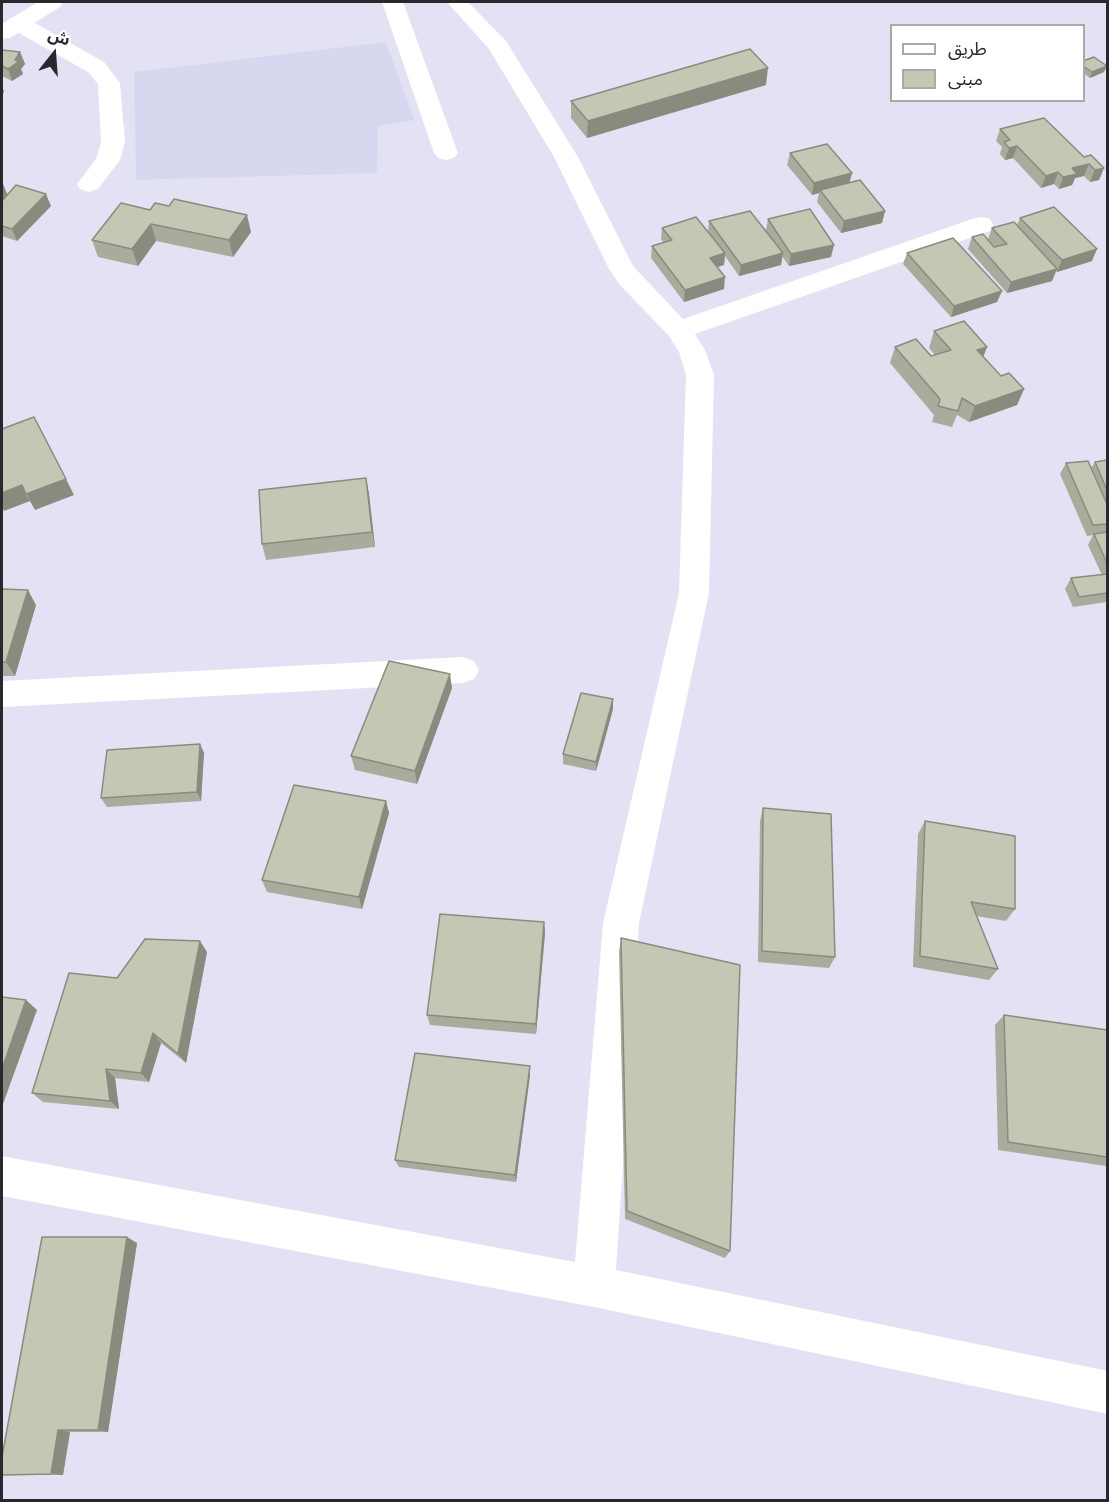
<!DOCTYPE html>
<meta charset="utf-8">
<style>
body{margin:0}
#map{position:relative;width:1109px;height:1502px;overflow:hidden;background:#e3e2f4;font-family:Quicksand,"Noto Sans Arabic",sans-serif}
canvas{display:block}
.frame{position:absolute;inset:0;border:3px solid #28282e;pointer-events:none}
.legend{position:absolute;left:890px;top:24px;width:195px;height:78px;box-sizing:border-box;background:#fff;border:2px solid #a9a9ab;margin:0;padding:8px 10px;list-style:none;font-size:18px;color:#28282e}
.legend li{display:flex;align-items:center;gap:12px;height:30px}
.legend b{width:30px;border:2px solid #a9a9ab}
.north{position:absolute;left:24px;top:24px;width:60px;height:60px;-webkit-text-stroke:4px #fff;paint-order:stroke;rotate:17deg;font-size:16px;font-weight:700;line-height:24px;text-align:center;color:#28282e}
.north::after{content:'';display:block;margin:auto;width:21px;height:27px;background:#28282e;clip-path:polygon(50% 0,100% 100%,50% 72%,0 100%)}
</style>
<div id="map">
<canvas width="1109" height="1502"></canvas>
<div class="frame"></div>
<ul class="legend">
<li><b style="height:8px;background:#fff"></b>طريق</li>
<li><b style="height:16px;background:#c5c7b5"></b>مبنى</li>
</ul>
<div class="north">ش</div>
</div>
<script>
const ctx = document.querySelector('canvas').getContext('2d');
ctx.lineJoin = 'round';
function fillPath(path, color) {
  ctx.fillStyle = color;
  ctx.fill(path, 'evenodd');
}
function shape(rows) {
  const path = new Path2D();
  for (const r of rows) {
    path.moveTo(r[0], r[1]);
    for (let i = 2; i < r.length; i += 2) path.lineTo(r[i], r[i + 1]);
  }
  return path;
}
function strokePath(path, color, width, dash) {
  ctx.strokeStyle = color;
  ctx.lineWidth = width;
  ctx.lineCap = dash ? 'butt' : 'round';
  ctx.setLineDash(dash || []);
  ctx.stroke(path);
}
fillPath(shape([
 [386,42,414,120,378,126,377,173,136,180,134,72]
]), '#d8d7f0');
fillPath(shape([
 [382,2,403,2,458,153,454,158,446,160,438,158,434,153,382,2],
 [447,2,468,2,506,41,578,157,633,266,683,319,972,219,981,217,990,219,993,225,990,231,695,334,705,350,714,375,709,593,639,923,616,1270,1108,1371,1108,1414,594,1307,2,1196,2,1156,575,1262,603,923,679,593,686,375,679,352,669,336,620,285,609,269,554,157,489,49,447,2],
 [18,17,26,18,104,62,120,83,125,142,120,160,98,189,89,192,80,189,77,184,96,159,101,142,98,84,88,72,10,28,7,23,10,18,18,17],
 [463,657,474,661,479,670,474,679,463,683,2,707,2,681,463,657]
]), '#fff');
fillPath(shape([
 [38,2,63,2,60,7,10,38,2,39,2,24,38,2]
]), '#fff');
fillPath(shape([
 [2,50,20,52,25,64,21,69,23,74,12,81,2,76],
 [1083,61,1104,72,1090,78,1083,73],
 [766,85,587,138,571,118,571,101],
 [1000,129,1084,157,1104,168,1099,180,1090,182,1084,176,1075,178,1072,185,1059,189,1054,184,1041,188,1013,158,1005,160,1000,154,1002,147,996,141],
 [790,153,850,183,885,211,882,223,841,233,817,202,819,193,812,195,787,165],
 [2,184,3,184,7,194,51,206,17,241,2,236],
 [121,203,251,232,233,257,156,241,138,266,98,257,92,240],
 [1020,218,1092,261,1057,272,1056,271,1052,281,1007,293,968,249,972,237,995,247,988,239,992,228,1017,225],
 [768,219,831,257,789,266,782,256,781,265,739,276,725,256,724,265,717,267,724,289,684,302,651,258,652,246,664,243,661,239,662,228,708,232,709,221,766,230],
 [907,253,1002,291,997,302,951,317,903,264],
 [934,331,983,357,1001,376,1024,389,1017,405,969,422,957,415,952,427,932,422,934,415,890,363,895,347,931,356,935,355,929,348],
 [1107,460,1107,602,1073,607,1065,589,1071,578,1102,575,1088,545,1093,535,1087,536,1060,474,1066,463,1091,468,1095,462],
 [366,478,369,494,375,547,266,560,262,544],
 [2,589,36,605,15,676,2,676],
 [452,688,417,784,355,770,351,756],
 [613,709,596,771,563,764,563,754],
 [200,744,204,753,201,801,107,807,101,798],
 [386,801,389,813,362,909,267,892,262,880],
 [763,808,835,957,829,968,758,962,760,821],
 [925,821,1015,909,1006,921,976,916,998,969,989,980,913,967,918,834],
 [544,922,545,933,536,1034,430,1025,427,1015],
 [621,938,730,1251,725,1258,625,1219,619,952],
 [207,952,186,1063,161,1043,149,1082,115,1078,119,1109,43,1102,32,1093,117,978],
 [1004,1015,1107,1030,1107,1164,1106,1166,998,1150,995,1025],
 [530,1066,530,1075,516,1182,399,1167,395,1160],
 [137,1243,108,1432,70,1432,63,1475,2,1475]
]), '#a9ab9c');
fillPath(shape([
 [20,52,25,64,21,69,23,74,12,81,8,69],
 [1107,66,1104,72,1090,78,1092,72],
 [768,68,766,85,587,138,588,121],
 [2,85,4,92,2,95],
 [1017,146,1013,158,1005,160,1009,148],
 [1089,164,1084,176,1075,178,1072,185,1059,189,1063,177,1072,168],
 [1104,168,1099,180,1090,182,1095,170],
 [1058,172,1054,184,1041,188,1046,176],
 [852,173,849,185,820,190,819,193,812,195,814,183],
 [3,184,8,196,2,204,2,186],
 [46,194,51,206,17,241,12,229],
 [885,211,882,223,841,233,844,221],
 [247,215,251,232,233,257,229,240],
 [151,224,156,241,138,266,132,249],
 [834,245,831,257,789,266,791,254],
 [1097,249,1092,261,1057,272,1062,260],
 [725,253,724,265,709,270,710,258],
 [783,253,781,265,739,276,741,265],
 [1057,269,1052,281,1007,293,1011,282],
 [725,277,724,289,684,302,685,290],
 [1002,291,997,302,951,317,954,306],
 [987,347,981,363,977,350],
 [1024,389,1017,405,969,422,975,406],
 [366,478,369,494,375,547,372,532],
 [66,479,74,495,35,510,26,494],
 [22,485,30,501,4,511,2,506,2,493],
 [28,590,36,605,15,676,6,662],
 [450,674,452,688,417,784,415,771],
 [613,699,613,709,596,771,596,762],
 [200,744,204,753,201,801,197,792],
 [386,801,389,813,362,909,359,897],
 [544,922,545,933,536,1034,536,1024],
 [200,941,207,952,186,1063,178,1054],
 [26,1000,37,1010,3,1104,2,1103,2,1069],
 [153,1033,161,1043,149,1082,141,1073],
 [530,1066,530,1075,516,1182,515,1175],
 [106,1069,115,1078,119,1109,110,1101],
 [127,1237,137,1243,108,1432,98,1430],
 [58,1430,70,1432,63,1475,51,1474]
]), '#8a8b7f');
const building = shape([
 [750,49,768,68,588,121,571,101,750,49],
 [2,50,20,52,15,60,18,62,8,69,2,66,2,50],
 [1094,57,1107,66,1092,72,1083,66,1083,61,1094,57],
 [1044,118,1084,157,1091,155,1104,168,1095,170,1089,164,1072,168,1077,174,1063,177,1058,172,1046,176,1017,146,1009,148,1004,142,1010,140,1000,129,1044,118],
 [827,144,852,173,814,183,790,153,827,144],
 [860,180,885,211,844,221,820,190,860,180],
 [16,185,46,194,12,229,2,226,2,201,16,185],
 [174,199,247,215,229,240,151,224,132,249,92,240,121,203,150,210,155,203,169,206,174,199],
 [1054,207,1097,249,1062,260,1020,218,1054,207],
 [810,209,834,245,791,254,768,219,810,209],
 [750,211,783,253,741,265,709,221,750,211],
 [696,217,725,253,710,258,725,277,685,290,652,246,672,240,662,228,696,217],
 [1014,222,1057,269,1011,282,972,237,983,234,994,247,1007,244,992,228,1014,222],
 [953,238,1002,291,954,306,907,253,953,238],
 [964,321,987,347,977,350,1001,376,1009,373,1024,389,975,406,962,398,958,411,938,406,940,399,895,347,916,339,931,356,951,350,934,331,964,321],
 [34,417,66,479,26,494,22,485,2,493,2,429,34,417],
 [1107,460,1107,490,1095,462,1107,460],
 [1088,461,1107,504,1107,524,1093,525,1066,463,1088,461],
 [366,478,372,532,262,544,259,490,366,478],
 [1107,532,1107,563,1094,534,1107,532],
 [1107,574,1107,593,1079,597,1071,578,1107,574],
 [2,589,28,590,6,662,2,662,2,589],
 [389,661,450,674,415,771,351,756,389,661],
 [581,693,613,699,596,762,563,754,581,693],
 [200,744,197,792,101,798,107,750,200,744],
 [294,785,386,801,359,897,262,880,294,785],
 [763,808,831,814,835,957,762,951,763,808],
 [925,821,1015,836,1015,909,971,902,998,969,920,956,925,821],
 [440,914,544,922,536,1024,427,1015,440,914],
 [621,938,740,965,730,1251,627,1211,621,938],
 [145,939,200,941,178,1054,153,1033,141,1073,106,1069,110,1101,32,1093,69,973,117,978,145,939],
 [2,997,26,1000,2,1069,2,997],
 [1004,1015,1107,1030,1107,1157,1008,1142,1004,1015],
 [415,1053,530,1066,515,1175,395,1160,415,1053],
 [42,1237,127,1237,98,1430,58,1430,51,1474,2,1475,2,1457,42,1237]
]);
fillPath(building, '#c5c7b5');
strokePath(building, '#8a8b7f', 1.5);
</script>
